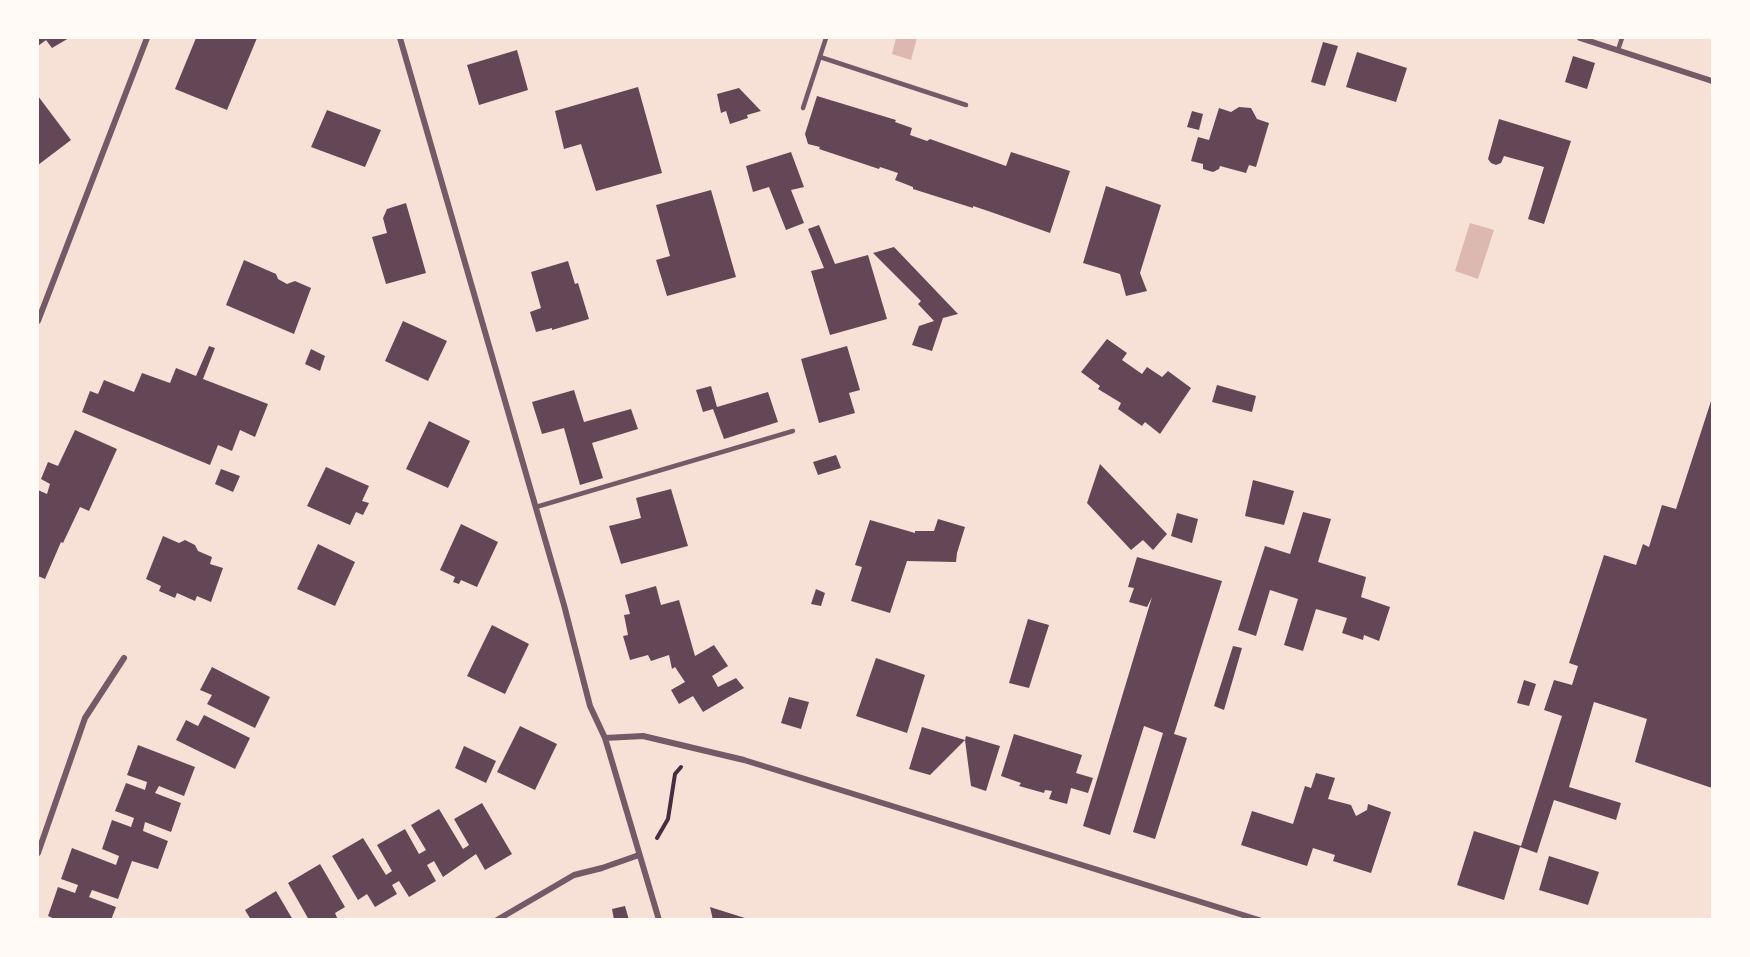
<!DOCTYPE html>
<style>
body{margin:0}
#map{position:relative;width:1750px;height:957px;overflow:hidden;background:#f7e1d7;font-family:Arial,sans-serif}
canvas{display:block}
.frame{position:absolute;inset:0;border:39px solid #fffaf5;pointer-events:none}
</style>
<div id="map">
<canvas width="1750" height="957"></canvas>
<div class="frame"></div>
</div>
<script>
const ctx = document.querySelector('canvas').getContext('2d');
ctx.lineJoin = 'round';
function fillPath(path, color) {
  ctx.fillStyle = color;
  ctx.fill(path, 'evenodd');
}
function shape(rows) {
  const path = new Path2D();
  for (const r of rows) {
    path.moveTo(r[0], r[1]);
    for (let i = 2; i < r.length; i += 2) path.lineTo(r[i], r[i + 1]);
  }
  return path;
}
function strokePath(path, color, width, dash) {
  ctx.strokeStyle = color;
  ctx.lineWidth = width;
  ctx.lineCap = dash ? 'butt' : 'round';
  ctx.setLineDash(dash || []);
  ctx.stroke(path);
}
fillPath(shape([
 [896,38,917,38,911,60,892,54],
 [1470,223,1494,230,1478,279,1455,271]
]), '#dcb8b0');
fillPath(shape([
 [38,38,69,38,52,48,46,40,38,46],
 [196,38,257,38,227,110,175,89],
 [1323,42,1338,46,1325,86,1311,82],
 [517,50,528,90,479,105,467,65],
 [1357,52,1407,68,1396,102,1346,87],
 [1573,56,1595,63,1587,89,1565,82],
 [638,87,662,173,596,191,581,144,564,149,555,111],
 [739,88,761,111,747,115,748,118,730,124,726,111,721,113,717,94],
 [38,96,71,140,38,165],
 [817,96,896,120,895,122,912,128,910,135,927,141,930,139,1006,166,1011,152,1070,171,1050,233,991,212,973,206,973,208,913,189,913,187,895,180,898,173,880,167,879,169,819,149,820,147,808,144,805,134],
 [1239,107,1251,108,1257,119,1269,123,1256,167,1249,165,1246,173,1220,166,1219,169,1213,172,1203,169,1203,164,1191,161,1198,137,1209,140,1219,108,1231,112],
 [327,110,381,130,365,167,311,147],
 [1192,111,1203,114,1199,130,1187,127],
 [1499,119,1571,141,1544,224,1528,219,1544,167,1504,156,1501,163,1496,165,1491,163,1488,159],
 [791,152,804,187,791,190,804,223,786,230,769,187,753,192,746,166],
 [1106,186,1161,205,1140,273,1147,291,1126,296,1120,274,1083,263],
 [711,190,736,277,667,296,656,260,670,256,656,205],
 [406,203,426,273,386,284,372,237,387,233,383,218,387,209],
 [819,225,835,264,868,255,887,319,830,335,811,271,824,268,808,229],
 [894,247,958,314,943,318,932,351,912,345,919,326,934,321,918,304,921,301,873,253],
 [244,260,276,274,278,279,287,284,295,281,311,288,294,334,226,305],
 [568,261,575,284,578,283,589,319,552,330,552,328,536,332,530,312,541,308,531,272],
 [403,321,447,341,428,381,385,361],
 [1107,339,1127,353,1122,360,1142,374,1147,367,1162,377,1168,371,1191,388,1160,434,1145,422,1142,426,1118,409,1121,403,1098,389,1100,386,1081,372],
 [209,346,215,348,203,379,268,404,255,437,240,430,232,451,218,445,210,465,82,412,90,391,98,394,104,380,134,392,142,373,170,383,176,368,196,376],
 [847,346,860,390,849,393,855,413,819,423,801,359],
 [311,349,325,356,320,371,305,364],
 [1217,385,1256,396,1252,412,1212,402],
 [711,386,717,407,768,392,778,422,724,439,713,409,703,412,696,390],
 [574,390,584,422,631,409,638,429,592,443,603,478,580,485,564,428,542,434,532,402],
 [1712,398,1712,788,1635,762,1647,719,1594,702,1569,787,1621,803,1616,820,1554,800,1537,853,1520,847,1504,900,1457,885,1474,831,1521,846,1562,716,1544,710,1554,680,1572,685,1578,666,1569,663,1604,555,1636,565,1643,544,1649,547,1662,505,1676,509],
 [429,421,470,441,448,488,406,469],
 [75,430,117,449,89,511,80,507,63,543,61,542,45,579,38,576,38,490,47,494,50,484,41,479,48,462,58,466],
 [836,455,841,468,818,475,813,462],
 [1100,464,1167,534,1153,550,1143,540,1131,550,1087,503],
 [326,467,369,486,362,501,369,503,363,515,356,512,350,525,307,506],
 [221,469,240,476,233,492,215,484],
 [1253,480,1294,491,1284,525,1245,516],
 [671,489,688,546,621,564,609,526,641,518,636,498],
 [1303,512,1331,519,1318,562,1366,577,1361,597,1390,607,1379,641,1364,635,1363,640,1342,633,1347,618,1316,609,1303,651,1284,645,1298,599,1270,590,1256,636,1238,630,1265,546,1290,554],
 [1177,513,1198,519,1192,543,1171,536],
 [938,519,965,527,957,553,956,562,907,561,890,613,851,601,862,567,855,565,870,520,915,533,915,531,934,531],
 [461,524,498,542,477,587,461,580,459,584,453,582,455,577,440,570],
 [163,536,179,543,185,540,195,545,198,551,212,557,210,564,223,568,211,602,197,596,195,601,177,593,175,598,159,591,161,586,146,579],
 [318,544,355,562,335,606,297,589],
 [1137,557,1222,581,1174,734,1187,738,1155,839,1133,832,1163,733,1144,726,1110,835,1083,826,1152,597,1147,607,1129,602,1134,588,1128,587],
 [656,586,661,605,679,600,695,656,714,645,728,666,712,676,718,687,736,678,744,688,703,712,693,696,679,704,671,690,685,682,675,667,672,669,669,655,651,661,648,655,630,660,623,636,628,635,624,615,630,614,625,595],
 [816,589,825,593,821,606,811,604],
 [1028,619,1049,625,1029,688,1009,683],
 [492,625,529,644,505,694,467,676],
 [1233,646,1242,648,1224,710,1214,706],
 [876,658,925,675,907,733,856,716],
 [212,667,270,697,255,728,207,704,212,695,200,690],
 [1524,680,1536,684,1529,706,1517,703],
 [789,697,809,702,801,729,781,723],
 [204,715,250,738,235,769,176,740,186,720,198,726],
 [520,726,557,744,535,790,497,772],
 [922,727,965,740,966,736,1000,746,986,791,971,786,965,740,930,775,909,769],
 [1014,734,1082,755,1076,773,1093,778,1088,793,1071,788,1067,804,1049,799,1052,791,1045,790,1044,793,1019,786,1021,783,1001,776],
 [138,745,195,767,184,796,159,786,155,793,181,803,171,832,145,822,143,831,168,841,158,869,132,861,118,899,92,890,89,897,116,907,111,920,57,920,48,916,58,887,75,893,78,885,61,879,72,848,116,865,119,856,102,849,112,820,131,827,134,818,115,811,126,783,145,790,147,782,127,775],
 [464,746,496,761,486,783,455,768],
 [1316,773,1335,778,1328,799,1351,805,1356,816,1367,810,1368,804,1391,812,1371,873,1333,861,1335,855,1313,848,1307,866,1241,845,1252,811,1293,824,1305,786,1311,788],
 [482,803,512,854,485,870,476,854,443,877,434,861,427,865,436,881,409,897,399,881,392,885,397,894,375,907,367,894,358,900,332,856,363,838,386,875,392,871,377,845,405,829,419,854,426,850,411,825,439,809,463,849,469,845,454,819],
 [1549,856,1599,872,1588,905,1539,890],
 [320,864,345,907,335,913,338,920,309,920,288,883],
 [276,891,293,920,251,920,245,910],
 [625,906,629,920,614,920,612,909],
 [710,907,748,919,748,920,713,920]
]), '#644757');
strokePath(shape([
 [657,838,668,819,675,774,681,767]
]), '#4a2c40', 4);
strokePath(shape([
 [1618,50,1622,38],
 [820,57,966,105],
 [803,108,826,38],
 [536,507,793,431]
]), '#755966', 4.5);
strokePath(shape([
 [400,38,564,605,590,706,605,738,659,920],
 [1580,38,1712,81],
 [38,321,147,38],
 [605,738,643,736,744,760,1259,920],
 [38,853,85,718,124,658],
 [497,920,574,875,602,868,639,855]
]), '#755966', 6);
</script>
